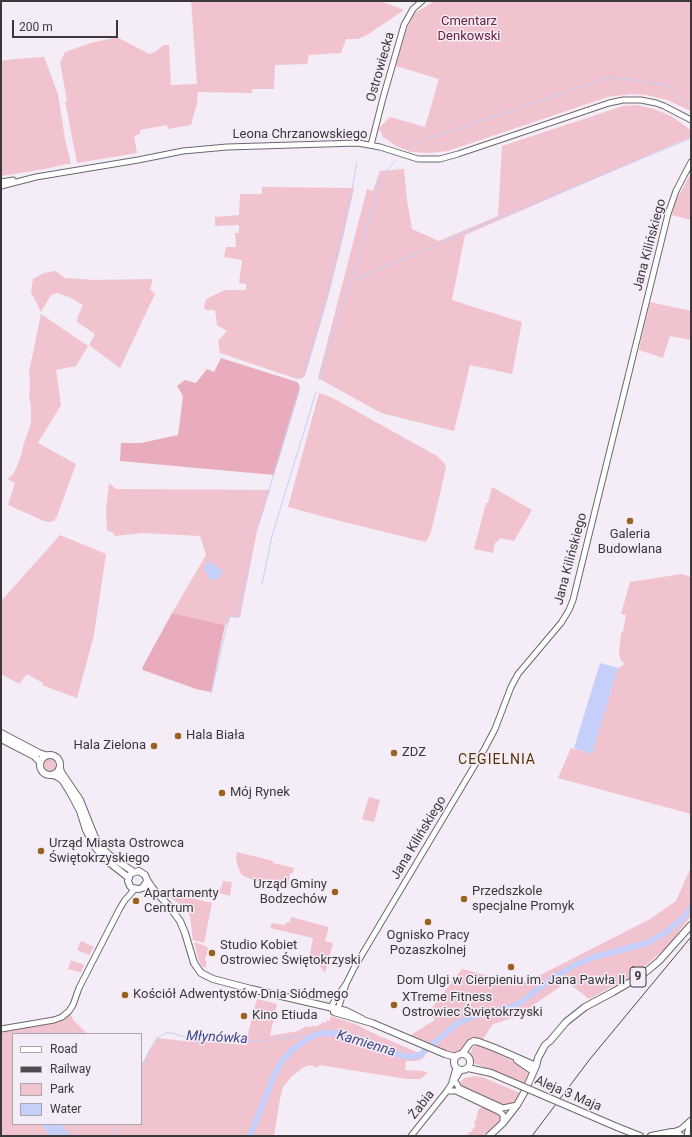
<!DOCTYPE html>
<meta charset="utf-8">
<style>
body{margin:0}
#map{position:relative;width:692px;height:1137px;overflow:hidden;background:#f4ecf6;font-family:Roboto,sans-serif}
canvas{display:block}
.frame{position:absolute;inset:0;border:2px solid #3b383c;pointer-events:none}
.legend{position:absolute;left:12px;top:1033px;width:130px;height:92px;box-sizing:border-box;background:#f4ecf6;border:1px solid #aaa4ac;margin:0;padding:5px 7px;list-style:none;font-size:12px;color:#3b383c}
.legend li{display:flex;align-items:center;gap:8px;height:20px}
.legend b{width:20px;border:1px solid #aaa4ac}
.scale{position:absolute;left:12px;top:20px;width:106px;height:18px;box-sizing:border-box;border:2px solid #3b383c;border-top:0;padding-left:5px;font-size:12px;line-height:14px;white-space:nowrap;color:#3b383c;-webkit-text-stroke:3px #f4ecf6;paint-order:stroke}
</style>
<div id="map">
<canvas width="692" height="1137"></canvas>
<div class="frame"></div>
<ul class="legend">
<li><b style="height:5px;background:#fff"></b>Road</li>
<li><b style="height:5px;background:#4e4a4f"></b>Railway</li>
<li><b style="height:11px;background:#f1c3cf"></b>Park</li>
<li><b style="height:11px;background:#c5cff9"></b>Water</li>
</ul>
<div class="scale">200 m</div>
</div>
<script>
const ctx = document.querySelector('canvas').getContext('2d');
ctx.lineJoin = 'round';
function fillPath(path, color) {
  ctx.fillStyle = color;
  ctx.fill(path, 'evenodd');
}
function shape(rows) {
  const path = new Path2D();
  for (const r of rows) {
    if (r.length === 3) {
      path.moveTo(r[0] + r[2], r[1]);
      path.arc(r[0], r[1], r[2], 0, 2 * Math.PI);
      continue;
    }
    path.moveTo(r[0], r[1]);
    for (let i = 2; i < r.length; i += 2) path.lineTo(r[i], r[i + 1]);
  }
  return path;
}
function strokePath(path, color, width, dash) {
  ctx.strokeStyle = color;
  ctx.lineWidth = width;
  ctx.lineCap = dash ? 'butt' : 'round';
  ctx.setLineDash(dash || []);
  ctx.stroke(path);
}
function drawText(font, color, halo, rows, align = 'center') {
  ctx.font = font + ' Roboto,sans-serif';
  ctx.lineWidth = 3;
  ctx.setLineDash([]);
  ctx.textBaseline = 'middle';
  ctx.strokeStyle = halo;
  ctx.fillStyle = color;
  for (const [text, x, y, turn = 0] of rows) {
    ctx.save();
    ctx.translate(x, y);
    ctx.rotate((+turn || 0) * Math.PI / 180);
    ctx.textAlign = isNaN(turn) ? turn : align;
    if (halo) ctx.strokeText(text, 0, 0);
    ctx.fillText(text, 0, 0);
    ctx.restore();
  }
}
fillPath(shape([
 [191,1,381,1,404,10,367,35,358,39,346,39,341,53,309,55,307,64,275,65,274,89,252,89,252,93,198,92,197,103,191,125,168,129,167,125,140,130,140,134,134,136,137,153,77,163,67,111,65,102,67,101,60,62,65,52,91,43,117,37,149,54,155,52,164,45,169,45,171,85,197,84],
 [435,1,691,1,691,111,667,100,646,95,631,94,608,97,448,151,430,153,411,152,396,146,383,137,379,128,390,117,425,127,439,79,396,66,406,31,413,14],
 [44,57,58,94,65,139,71,164,67,164,45,169,1,176,1,61,14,59],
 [637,105,654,109,671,116,691,130,691,137,465,235,452,300,483,310,522,322,512,374,470,365,454,431,381,413,318,378,367,189,373,191,380,171,404,169,407,200,412,229,439,241,498,216,502,146,623,106],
 [691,173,691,220,672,215,676,201],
 [262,187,354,188,342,242,327,301,305,376,302,378,297,379,220,353,218,341,227,331,217,325,215,310,206,310,204,307,206,299,225,290,246,290,246,284,239,283,242,260,224,257,226,247,236,247,235,233,239,233,239,225,215,226,215,217,239,215,240,194,262,194],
 [55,271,65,278,95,280,153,279,150,289,155,294,120,368,89,345,95,334,77,322,78,316,83,305,69,297,57,293,51,295,41,312,31,292,33,279,44,273],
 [650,302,691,311,691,340,670,336,663,358,639,350],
 [41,314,88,346,76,366,56,370,61,405,38,443,76,464,57,516,54,521,49,522,44,521,8,505,15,483,8,479,14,473,21,456,24,443,31,423,31,406,29,398,30,382,29,372],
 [319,393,331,397,437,456,445,464,446,468,431,532,426,542,348,523,288,507],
 [109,483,116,489,270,490,257,531,240,617,238,618,230,617,229,622,225,625,172,613,206,555,200,536,144,533,115,536,112,532,107,531,106,511],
 [492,487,532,510,514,541,501,538,495,543,493,553,474,549,486,503,488,503],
 [60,535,106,554,94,635,77,698,42,685,43,683,27,674,19,684,1,674,1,601],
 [682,574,691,577,691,814,558,778,571,748,592,753,618,668,625,664,621,661,619,653,621,633,623,632,626,615,621,614,630,582,649,579],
 [47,758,52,758,55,761,56,769,53,771,48,771,45,768,43,761],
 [369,797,380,800,374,822,362,819],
 [237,852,273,861,273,863,294,868,293,873,290,873,288,887,256,881,244,876,241,874,238,867,236,858],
 [691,867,691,916,667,947,644,967,632,976,589,999,567,982,516,1017,493,1024,481,1042,475,1041,458,1056,406,1038,435,1020,428,1013,462,969,511,982,516,980,527,982,650,919,676,901],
 [223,881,232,882,230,896,219,893],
 [165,892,212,903,204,943,193,940,190,916,182,906,167,895],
 [291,917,329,927,325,941,333,943,325,973,313,957,310,954,313,938,270,928,272,923,285,925,287,922,290,922],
 [81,941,94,947,89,955,77,950],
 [194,942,203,945,207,947,208,949,205,960,207,962,205,968,201,965,199,961],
 [71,960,84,965,81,972,79,972,68,969],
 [257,999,277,1004,270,1036,298,1031,305,1027,317,1026,324,1022,326,1023,327,1020,330,1021,331,1016,333,1017,355,1024,375,1034,426,1056,420,1060,414,1061,406,1061,405,1070,422,1071,428,1073,420,1079,407,1079,319,1065,318,1068,310,1065,304,1067,292,1076,283,1087,280,1099,274,1136,1,1136,1,1029,49,1021,69,1011,74,1021,88,1034,13,1034,13,1124,141,1124,141,1065,157,1038,184,1041,194,1040,245,1045],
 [477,1045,481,1045,503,1056,525,1068,527,1070,528,1074,524,1084,474,1063,471,1058,470,1054,473,1047],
 [475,1076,482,1077,520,1093,516,1101,513,1104,506,1107,461,1088,460,1083,464,1078],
 [483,1106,500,1112,503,1123,500,1120,496,1126,482,1136,469,1136,468,1135,468,1132,470,1133,476,1125,474,1123,477,1117,478,1110]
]), '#f1c3cf');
fillPath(shape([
 [221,358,297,382,299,385,300,389,274,475,120,461,121,443,141,443,178,435,183,396,177,386,185,380,196,383,207,369,214,372],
 [172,613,225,625,211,692,196,689,143,670,142,668]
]), '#e9acbc');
fillPath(shape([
 [209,561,223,571,220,577,215,580,208,579,208,575,206,573,205,573,204,568,207,562],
 [600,663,618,668,592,754,574,748],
 [41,1124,62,1124,63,1127,71,1136,50,1136]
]), '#c5cff9');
strokePath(shape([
 [406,149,412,144,610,77,664,85,668,87,691,105],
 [351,281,492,221,691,138],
 [300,378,304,373,326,300,352,190,357,162],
 [319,380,357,260,381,178,395,161],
 [252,533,258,526,299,389],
 [262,584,272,536,316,392],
 [211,694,229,616,237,617,250,556],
 [274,1039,303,1036,309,1038],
 [141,1069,150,1049,157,1038,166,1033,172,1033,194,1040,243,1041,266,1040],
 [112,1136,117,1124]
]), '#c5cff9', 1);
strokePath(shape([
 [250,1136,275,1073,282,1061,292,1050,309,1038,318,1034,327,1033,343,1034,400,1055,410,1057,420,1055,453,1027,460,1022,474,1016,512,1007,520,1003,551,979,575,965,594,957,647,943,665,933,684,917,691,908]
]), '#c5cff9', 6);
const minor = shape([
 [371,145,383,98,404,25,413,9,422,1],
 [1,182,13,180],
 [1,186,36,177,138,160,183,151,227,147,358,143,380,147,418,159,440,159,458,154,609,103,623,100,641,100,656,103,664,106,691,120],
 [346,984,338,1009,334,1011,331,1007,335,1000,346,984,354,968,485,748,495,729,511,687,518,674,561,623,569,610,573,600,668,214,676,191,691,162],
 [1,1029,54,1020,62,1017,69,1011,73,1005,79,988,120,908,125,900,135,889],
 [455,1081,459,1088,503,1108,517,1105],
 [452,1082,456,1068],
 [447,1091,456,1091,500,1112,503,1115,503,1123],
 [673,1132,681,1129,691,1120],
 [411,1136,447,1091,461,1070],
 [687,1136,690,1121]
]);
const major = shape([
 [1,733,39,753,45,755],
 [1,739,34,756,40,762],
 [50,765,10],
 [60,768,61,772,80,800,94,835,98,843,107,853,114,859,134,872],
 [53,775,58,777,63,781,71,794,80,811,86,830,94,846,106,860,129,878],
 [147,880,153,889,169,906,180,921,185,933,194,963,201,973,213,979,251,989,346,1011,362,1019],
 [142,888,146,883,147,880,145,875,139,871,132,873,129,876,128,881,130,886,132,888,139,889,145,887,153,889],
 [334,1012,372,1023,445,1054,456,1057],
 [462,1062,8],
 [462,1054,470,1043,474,1041,479,1042,495,1048,536,1066],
 [517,1060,533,1071],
 [468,1068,491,1073],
 [617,1127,640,1136],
 [489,1136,503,1123,517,1105,525,1091,536,1066,538,1058,545,1045,550,1041,566,1022,585,1007,613,992,632,981,647,971,659,961,691,925],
 [651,1136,672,1132,678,1134,681,1136]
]);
strokePath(minor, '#6d676f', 7);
strokePath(major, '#6d676f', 8);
strokePath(minor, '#fff', 5);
strokePath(major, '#fff', 6);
strokePath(shape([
 [532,1136,590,1059,691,937]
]), '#4e4a4f', 1);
const majorBridge = shape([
 [491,1073,617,1127]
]);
strokePath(majorBridge, '#6d676f', 8, []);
strokePath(majorBridge, '#fff', 6);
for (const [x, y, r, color] of [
 [630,521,4,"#99611c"],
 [178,736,4,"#99611c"],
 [154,746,4,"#99611c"],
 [394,753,4,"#99611c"],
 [222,793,4,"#99611c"],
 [41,851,4,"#99611c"],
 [335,892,4,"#99611c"],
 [464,899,4,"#99611c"],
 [136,901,4,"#99611c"],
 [428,922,4,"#99611c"],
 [212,953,4,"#99611c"],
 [511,967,4,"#99611c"],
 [125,995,4,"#99611c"],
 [394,1005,4,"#99611c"],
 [244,1016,4,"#99611c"]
]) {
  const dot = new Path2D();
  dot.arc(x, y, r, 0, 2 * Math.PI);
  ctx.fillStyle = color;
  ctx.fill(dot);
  strokePath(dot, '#f4ecf6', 1.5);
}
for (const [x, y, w] of [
 [638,977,16]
]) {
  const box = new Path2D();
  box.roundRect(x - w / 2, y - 10, w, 20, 3);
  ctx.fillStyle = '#f4ecf6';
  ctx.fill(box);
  strokePath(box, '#3b383c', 1);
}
drawText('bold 12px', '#3b383c', null, [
 ["9",638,977]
]);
drawText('13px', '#6a233c', '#f4ecf6', [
 ["Cmentarz",469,22],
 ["Denkowski",469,37]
]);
drawText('13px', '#3b383c', '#f4ecf6', [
 ["Ostrowiecka",381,67,-74],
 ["Leona Chrzanowskiego",300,135],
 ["Jana Kilińskiego",650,245,-75],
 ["Jana Kilińskiego",571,559,-75],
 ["Jana Kilińskiego",419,838,-59],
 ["Aleja 3 Maja",568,1094,23],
 ["Żabia",422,1105,-52]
]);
drawText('13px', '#3b383c', '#f4ecf6', [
 ["Galeria",630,535,"center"],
 ["Budowlana",630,550,"center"],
 ["Hala Biała",186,736],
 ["Hala Zielona",146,746,"right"],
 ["ZDZ",402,753],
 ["Mój Rynek",230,793],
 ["Urząd Miasta Ostrowca",49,844],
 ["Świętokrzyskiego",49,859],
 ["Urząd Gminy",327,885,"right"],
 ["Bodzechów",327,900,"right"],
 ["Przedszkole",472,892],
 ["specjalne Promyk",472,907],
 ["Apartamenty",144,894],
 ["Centrum",144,909],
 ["Ognisko Pracy",428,936,"center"],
 ["Pozaszkolnej",428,951,"center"],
 ["Studio Kobiet",220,946],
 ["Ostrowiec Świętokrzyski",220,961],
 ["Dom Ulgi w Cierpieniu im. Jana Pawła II",511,981,"center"],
 ["Kościół Adwentystów Dnia Siódmego",133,995],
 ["XTreme Fitness",402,998],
 ["Ostrowiec Świętokrzyski",402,1013],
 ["Kino Etiuda",252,1016]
], 'left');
ctx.letterSpacing = '1px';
drawText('14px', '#583300', '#f4ecf6', [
 ["CEGIELNIA",497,760]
]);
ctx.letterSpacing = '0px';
drawText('italic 14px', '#3e4786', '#f4ecf6', [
 ["Młynówka",217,1038,3],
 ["Kamienna",366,1044,17]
]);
</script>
